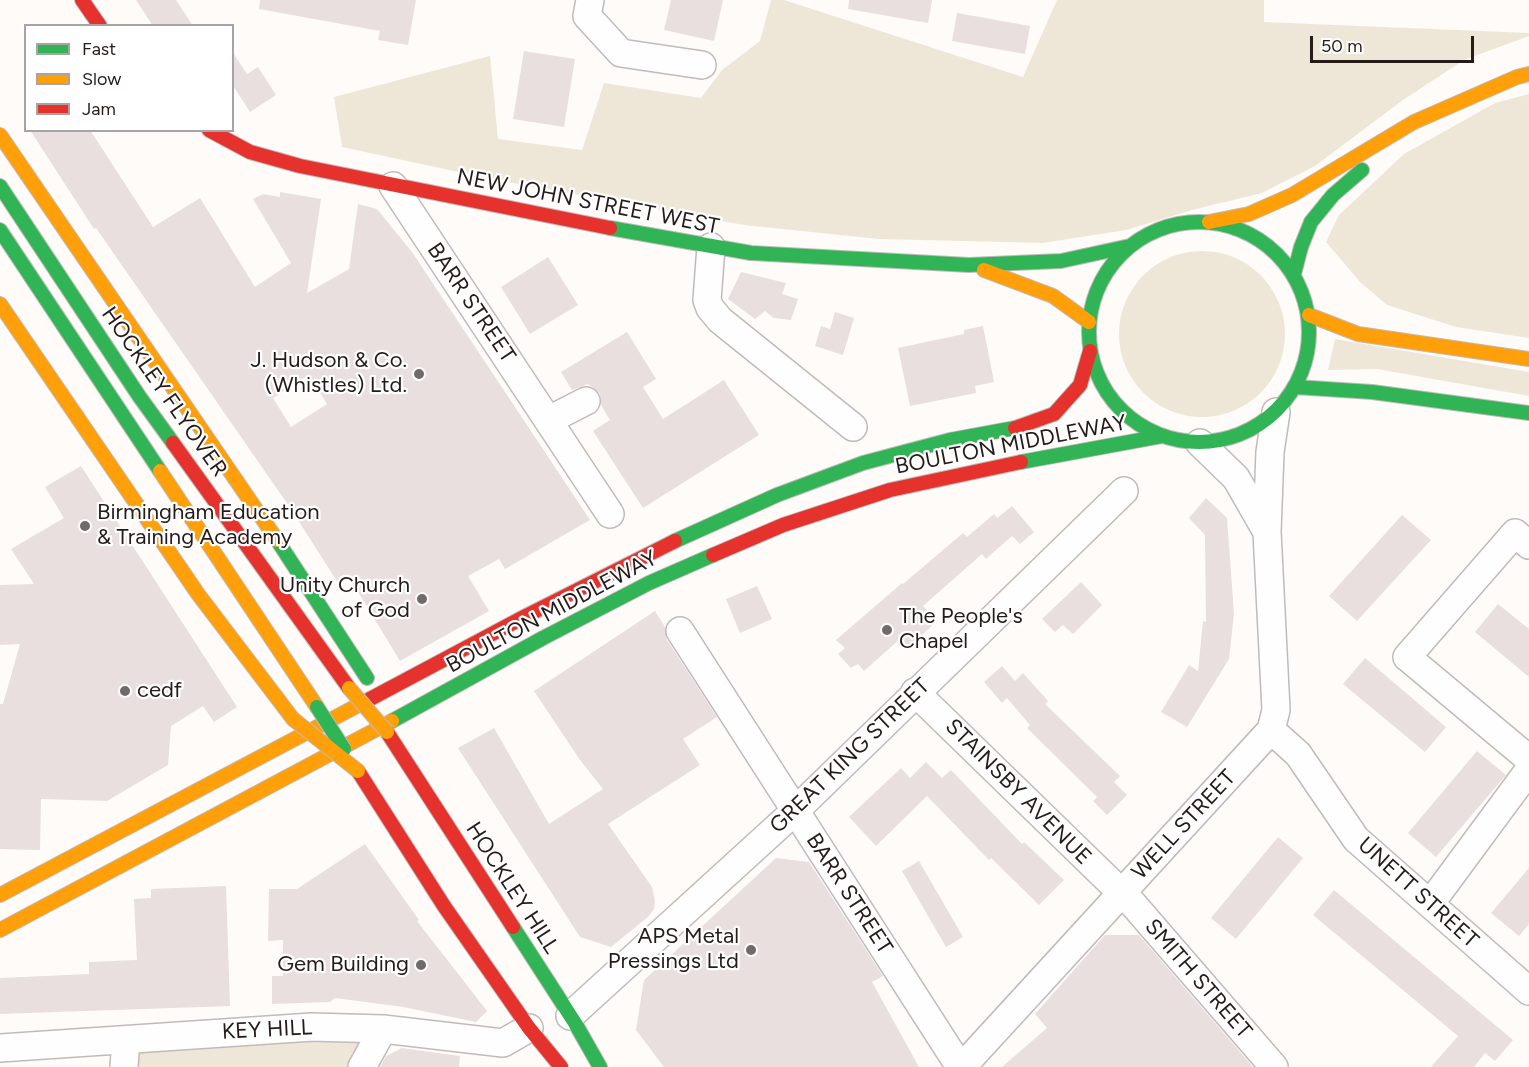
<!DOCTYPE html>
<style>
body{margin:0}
#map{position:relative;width:1529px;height:1067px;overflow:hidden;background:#fefbf9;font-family:Figtree,sans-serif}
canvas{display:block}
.legend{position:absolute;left:24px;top:24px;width:210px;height:108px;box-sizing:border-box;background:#fff;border:2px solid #a8a4a3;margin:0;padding:8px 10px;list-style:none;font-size:18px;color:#251c1a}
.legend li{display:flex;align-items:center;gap:12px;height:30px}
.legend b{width:30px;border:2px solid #a8a4a3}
.scale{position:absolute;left:1310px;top:36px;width:164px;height:27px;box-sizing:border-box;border:3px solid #251c1a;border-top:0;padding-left:8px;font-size:18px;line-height:21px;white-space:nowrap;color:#251c1a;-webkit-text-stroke:4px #fff;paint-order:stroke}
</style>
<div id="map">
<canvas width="1529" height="1067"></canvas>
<ul class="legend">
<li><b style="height:8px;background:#30b455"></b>Fast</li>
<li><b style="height:8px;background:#ff9f0a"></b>Slow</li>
<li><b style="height:8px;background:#e5322d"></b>Jam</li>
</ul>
<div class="scale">50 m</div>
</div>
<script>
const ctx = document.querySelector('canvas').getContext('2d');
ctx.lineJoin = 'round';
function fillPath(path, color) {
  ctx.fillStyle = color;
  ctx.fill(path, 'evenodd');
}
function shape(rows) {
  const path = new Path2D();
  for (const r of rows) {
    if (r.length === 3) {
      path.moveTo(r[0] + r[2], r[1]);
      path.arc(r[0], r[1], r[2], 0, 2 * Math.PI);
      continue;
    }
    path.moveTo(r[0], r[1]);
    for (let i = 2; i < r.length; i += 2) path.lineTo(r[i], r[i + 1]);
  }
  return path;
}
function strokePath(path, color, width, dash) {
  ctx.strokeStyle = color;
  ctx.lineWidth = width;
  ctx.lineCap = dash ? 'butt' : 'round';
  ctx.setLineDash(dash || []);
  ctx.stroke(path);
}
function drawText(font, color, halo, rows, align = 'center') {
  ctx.font = font + ' Figtree,sans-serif';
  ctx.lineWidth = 4.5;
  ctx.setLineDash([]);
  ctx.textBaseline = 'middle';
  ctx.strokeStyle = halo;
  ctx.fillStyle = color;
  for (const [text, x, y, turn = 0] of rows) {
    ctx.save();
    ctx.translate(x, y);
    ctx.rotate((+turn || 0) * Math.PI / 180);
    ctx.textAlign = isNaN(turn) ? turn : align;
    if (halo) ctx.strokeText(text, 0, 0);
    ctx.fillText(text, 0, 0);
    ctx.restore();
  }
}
fillPath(shape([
 [771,0,784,0,1023,77,1057,0,1264,0,1264,22,1529,33,1529,36,1464,60,1403,100,1315,166,1262,193,1192,210,1126,230,1043,243,879,239,744,225,496,180,342,147,334,97,490,56,498,139,582,150,604,83,701,98,722,70,760,41],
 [1529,94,1529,338,1456,327,1387,305,1360,282,1326,242,1339,215,1404,154,1495,103],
 [1202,334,83],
 [1335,339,1529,372,1529,396,1377,369,1328,370],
 [284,1040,364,1040,349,1067,133,1067,137,1046]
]), '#eee7d8');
fillPath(shape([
 [136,0,176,0,193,26,153,26],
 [260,0,416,0,408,45,378,40,380,31,259,9],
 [671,0,723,0,714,41,664,30],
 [849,0,932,0,928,23,848,9],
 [957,13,1030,26,1025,54,952,41],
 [232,51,247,74,258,67,276,95,250,112,232,84],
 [524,51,575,59,564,127,513,119],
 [30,130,90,130,153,227,200,198,255,287,291,263,253,199,263,194,280,197,280,192,321,199,307,293,349,269,358,204,377,209,412,252,590,520,505,569,499,559,468,576,489,611,400,661,349,577,338,583,291,509,96,228,94,229],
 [309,375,327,404,291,427,273,398],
 [548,257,578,305,530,334,501,287],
 [741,272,786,283,782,294,798,299,791,320,774,318,765,311,755,319,728,299],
 [835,312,854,318,843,355,815,346,821,326,830,329],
 [983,326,994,382,975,386,976,393,910,406,898,348,964,334,964,330],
 [627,332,656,379,643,387,663,419,724,380,759,435,643,508,593,431,610,420,601,405,600,393,588,384,572,390,561,372],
 [81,466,237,707,214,722,203,706,171,726,168,765,107,801,41,799,40,850,0,849,0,704,3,704,20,644,0,645,0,585,34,584,11,549,64,518,45,487],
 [1206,498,1227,518,1234,614,1229,659,1187,727,1161,712,1189,665,1198,671,1203,621,1206,622,1205,535,1189,518],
 [1012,506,1034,532,1020,544,1012,536,986,559,982,554,923,606,937,621,908,648,900,639,864,671,858,664,851,668,838,654,845,648,836,640,902,583,903,584,963,533,967,537,994,514,997,518],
 [1402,515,1431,540,1357,621,1329,596],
 [1081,582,1102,605,1073,634,1063,625,1055,632,1042,619],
 [757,586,772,619,740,633,726,599],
 [1498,604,1529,629,1529,677,1475,632],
 [655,611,665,627,667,640,717,717,683,739,700,765,608,824,652,887,655,901,654,909,648,917,611,947,580,937,458,748,494,728,549,824,603,789,580,760,534,691],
 [1365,658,1446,727,1425,752,1343,684],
 [1002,666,1015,681,1023,673,1048,701,1045,704,1120,776,1114,782,1127,795,1107,815,1093,801,1097,797,1027,728,1030,725,1007,698,1002,703,984,682],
 [1477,751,1506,775,1436,857,1408,833],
 [926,762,942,778,951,770,1022,844,1024,842,1064,880,1039,905,991,858,989,860,927,796,876,846,849,817,901,768,910,778],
 [1278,837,1303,858,1236,939,1211,918],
 [365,844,419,920,417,921,487,1011,476,1022,403,1007,335,998,330,1002,272,1004,272,976,283,976,283,940,268,941,269,889,297,889],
 [776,858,809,862,883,976,872,982,919,1067,664,1067,636,1030,644,980],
 [919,861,963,937,946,947,902,871],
 [1529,868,1529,924,1519,936,1491,913],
 [226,886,230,1006,0,1014,0,978,89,974,89,962,137,960,134,899,151,898,151,889],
 [1334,890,1513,1040,1495,1061,1485,1053,1474,1067,1431,1067,1458,1036,1313,915],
 [1105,935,1139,935,1253,1067,1002,1067,1047,1028,1035,1014],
 [402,1048,460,1056,459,1067,380,1067,386,1056]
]), '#e9dfdf');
const street = shape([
 [590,0,587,16,621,53,702,65],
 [393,186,610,514],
 [711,247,707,300,710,308,720,320,853,427],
 [549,420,586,401],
 [1200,443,1236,478,1267,532],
 [1529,545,1515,533,1407,657,1529,759],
 [680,631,960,1067],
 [915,692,1133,904,1274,1067],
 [1271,730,1298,754,1356,839,1529,991],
 [1430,904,1529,770],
 [570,1016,795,811,1124,491],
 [0,1048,312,1027,383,1029,503,1043,529,1028],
 [124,1067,126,1040],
 [362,1067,383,1029],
 [962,1067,1271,730,1276,710,1267,532,1270,452,1276,412]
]);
const fast = shape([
 [0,186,139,396,173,443],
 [1199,332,110],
 [610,228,751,253,969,265,1061,261,1130,246],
 [0,230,160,471],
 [1294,274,1301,247,1311,222,1333,195,1362,170],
 [1295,387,1372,392,1529,413],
 [1021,462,1162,436],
 [277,540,367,678],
 [675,541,777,495,863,463,950,440,1015,428],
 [392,721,543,638,649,583,713,555],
 [513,927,575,1023,600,1067]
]);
const slow = shape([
 [0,135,277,540],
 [1209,222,1249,214,1292,195,1414,122,1517,77,1529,74],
 [984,270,1053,296,1089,322],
 [0,304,198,594,293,719],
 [1309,315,1358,334,1529,359],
 [160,471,317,707],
 [0,895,370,699],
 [0,930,392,721]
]);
const jam = shape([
 [82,0,100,26],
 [209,130,250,152,300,166,610,228],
 [1015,428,1054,414,1080,385,1090,351],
 [173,443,349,688],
 [713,555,783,525,890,490,1021,462],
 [370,699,522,618,675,541],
 [387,732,513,927],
 [358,771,444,906,529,1028,561,1067]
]);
strokePath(street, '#c0bbb9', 30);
strokePath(fast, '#c0bbb9', 16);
strokePath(slow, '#c0bbb9', 16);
strokePath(jam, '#c0bbb9', 16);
strokePath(street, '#fffefe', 27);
strokePath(fast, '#30b455', 14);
strokePath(slow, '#ff9f0a', 14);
strokePath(jam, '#e5322d', 14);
const fastBridge = shape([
 [317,707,344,749]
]);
const slowBridge = shape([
 [349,688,387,732],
 [293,719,358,771]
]);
strokePath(fastBridge, '#c0bbb9', 16, []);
strokePath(slowBridge, '#c0bbb9', 16, []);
strokePath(fastBridge, '#30b455', 14);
strokePath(slowBridge, '#ff9f0a', 14);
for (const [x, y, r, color] of [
 [419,374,6,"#716a68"],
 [85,526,6,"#716a68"],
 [422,599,6,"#716a68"],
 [887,630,6,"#716a68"],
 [125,691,6,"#716a68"],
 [751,950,6,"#716a68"],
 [421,965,6,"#716a68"]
]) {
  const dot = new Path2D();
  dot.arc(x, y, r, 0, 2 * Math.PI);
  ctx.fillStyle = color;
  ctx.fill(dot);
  strokePath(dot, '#fff', 2);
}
drawText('22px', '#251c1a', '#fff', [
 ["NEW JOHN STREET WEST",588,202,11],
 ["BARR STREET",471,303,56],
 ["HOCKLEY FLYOVER",164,392,55],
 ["BOULTON MIDDLEWAY",1011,445,-11],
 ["BOULTON MIDDLEWAY",552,612,-28],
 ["GREAT KING STREET",850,756,-44],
 ["STAINSBY AVENUE",1018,792,45],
 ["WELL STREET",1184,825,-47],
 ["HOCKLEY HILL",512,888,57],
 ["UNETT STREET",1418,893,42],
 ["BARR STREET",849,894,57],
 ["SMITH STREET",1198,979,49],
 ["KEY HILL",267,1030,-3]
]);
drawText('22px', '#251c1a', '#fff', [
 ["J. Hudson & Co.",407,361],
 ["(Whistles) Ltd.",407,386],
 ["Birmingham Education",97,513,"left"],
 ["& Training Academy",97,538,"left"],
 ["Unity Church",410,586],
 ["of God",410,611],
 ["The People's",899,617,"left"],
 ["Chapel",899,642,"left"],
 ["cedf",137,691,"left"],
 ["APS Metal",739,937],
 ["Pressings Ltd",739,962],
 ["Gem Building",409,965]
], 'right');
</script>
